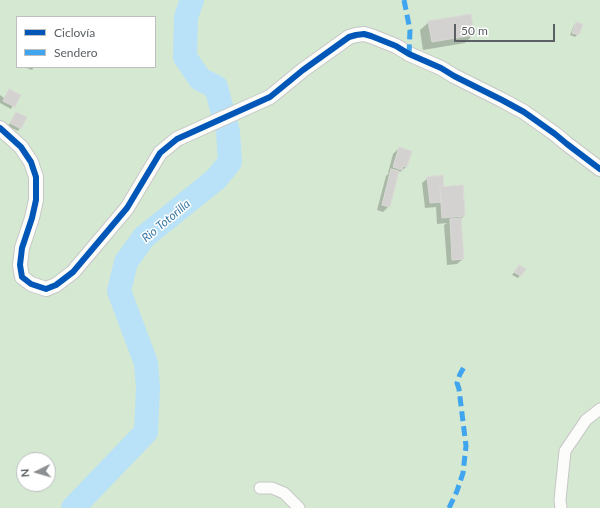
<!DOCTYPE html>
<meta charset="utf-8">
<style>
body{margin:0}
#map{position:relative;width:600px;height:508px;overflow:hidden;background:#ebeae6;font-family:Lato,sans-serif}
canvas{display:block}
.legend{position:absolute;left:16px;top:16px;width:140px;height:52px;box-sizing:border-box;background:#fff;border:1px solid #bdbfc1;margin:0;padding:5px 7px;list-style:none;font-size:12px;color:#5b6064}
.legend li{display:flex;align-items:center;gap:8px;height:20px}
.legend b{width:20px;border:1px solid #bdbfc1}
.north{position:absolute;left:16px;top:452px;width:40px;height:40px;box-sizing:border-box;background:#fff;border:1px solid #bdbfc1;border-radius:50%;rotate:265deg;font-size:11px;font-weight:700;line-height:16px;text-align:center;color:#5b6064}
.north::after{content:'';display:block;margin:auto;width:14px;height:18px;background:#8d9092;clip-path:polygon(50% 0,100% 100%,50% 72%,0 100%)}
.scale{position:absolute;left:454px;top:24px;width:101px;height:18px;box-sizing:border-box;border:2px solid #5b6064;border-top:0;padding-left:5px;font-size:12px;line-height:14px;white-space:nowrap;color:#5b6064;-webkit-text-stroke:3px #fff;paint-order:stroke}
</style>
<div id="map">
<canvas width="600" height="508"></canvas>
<ul class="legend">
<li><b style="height:5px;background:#0057b8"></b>Ciclovía</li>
<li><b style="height:5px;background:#40a5ee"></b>Sendero</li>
</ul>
<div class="north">N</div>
<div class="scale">50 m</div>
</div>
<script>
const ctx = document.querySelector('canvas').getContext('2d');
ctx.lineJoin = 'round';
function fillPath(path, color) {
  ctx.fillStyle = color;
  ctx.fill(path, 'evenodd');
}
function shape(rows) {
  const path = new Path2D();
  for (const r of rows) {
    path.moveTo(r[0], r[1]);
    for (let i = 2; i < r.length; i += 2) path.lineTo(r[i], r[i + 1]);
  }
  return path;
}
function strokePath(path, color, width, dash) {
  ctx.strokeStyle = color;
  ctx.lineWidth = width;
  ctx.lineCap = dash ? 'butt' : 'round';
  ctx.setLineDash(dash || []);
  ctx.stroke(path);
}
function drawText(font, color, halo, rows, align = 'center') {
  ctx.font = font + ' Lato,sans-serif';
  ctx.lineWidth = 3;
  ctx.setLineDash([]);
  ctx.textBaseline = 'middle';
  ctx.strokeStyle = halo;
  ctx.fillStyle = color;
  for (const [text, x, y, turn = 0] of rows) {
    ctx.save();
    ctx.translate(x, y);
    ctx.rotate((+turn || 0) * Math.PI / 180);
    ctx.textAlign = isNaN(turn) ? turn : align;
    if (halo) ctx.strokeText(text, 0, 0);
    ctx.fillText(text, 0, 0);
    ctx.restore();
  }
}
fillPath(shape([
 [0,0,600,0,600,508,0,508],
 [17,17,155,17,155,67,17,67],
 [24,460,48,460,48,484,24,484]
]), '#d5e8d1');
fillPath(shape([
 [429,22,473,35,465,43,423,50,420,30],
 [577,23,578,34,575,37,570,35,574,25],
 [24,67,34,67,32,70],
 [9,90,19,95,11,109,0,103,0,95,4,98],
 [16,113,20,128,18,131,8,126],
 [399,148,406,167,400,172,398,172,389,206,383,212,377,210,386,176,389,173,388,173,393,154],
 [428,178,443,185,440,188,464,216,460,220,463,259,457,264,447,265,444,225,447,223,437,224,436,207,425,208,422,183],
 [519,266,524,270,518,278,512,275]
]), '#0003');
strokePath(shape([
 [73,508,146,432,148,388,146,363,119,291,126,262,144,237,216,179,230,162,228,132,216,87,200,79,185,57,186,17,192,0]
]), '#b9e2f8', 24);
const building = shape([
 [471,14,474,35,432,42,428,21,471,14],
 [576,22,583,24,579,35,572,33,576,22],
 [9,89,21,95,15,107,3,101,9,89],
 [16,112,27,117,21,129,10,123,16,112],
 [399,147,412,151,407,167,403,166,402,170,393,167,399,147],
 [391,169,399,171,390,207,382,205,391,169],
 [443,175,444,186,439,186,441,202,430,203,427,177,443,175],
 [463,185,465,216,442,218,440,187,463,185],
 [461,218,464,259,452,260,450,219,461,218],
 [519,265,526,269,521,276,514,272,519,265]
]);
fillPath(building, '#d3d2d0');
strokePath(building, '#dad9d6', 1);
const minor = shape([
 [260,488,272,488,284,493,299,508],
 [561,508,560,500,565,451,586,420,600,409]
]);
const tertiary = shape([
 [0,128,21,147,31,162,36,177,36,200,32,218,22,248,20,265,22,277,31,284,46,289,56,285,73,272,111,227,127,208,160,153,177,139,270,97,303,70,349,37,356,35,364,34,371,36,396,46,409,54,441,68,454,76,502,100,524,112,555,134,567,144,600,169]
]);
strokePath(minor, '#c7c7c7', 13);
strokePath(tertiary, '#c7c7c7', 16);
strokePath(minor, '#fcfcfb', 11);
strokePath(tertiary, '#fcfcfb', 14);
strokePath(shape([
 [404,0,410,30,409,54],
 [449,508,457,491,463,473,466,446,459,389,457,383,460,374,466,364]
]), '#40a5ee', 5, [10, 5]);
strokePath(shape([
 [0,128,21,147,31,162,36,177,36,200,32,218,22,248,20,265,22,277,31,284,46,289,56,285,73,272,111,227,127,208,160,153,177,139,270,97,303,70,349,37,356,35,364,34,371,36,396,46,409,54,441,68,454,76,502,100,524,112,555,134,567,144,600,169]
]), '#0057b8', 6);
drawText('italic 12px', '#3c7ba9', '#fff', [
 ["Rio Totorilla",166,221,-40]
]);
</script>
